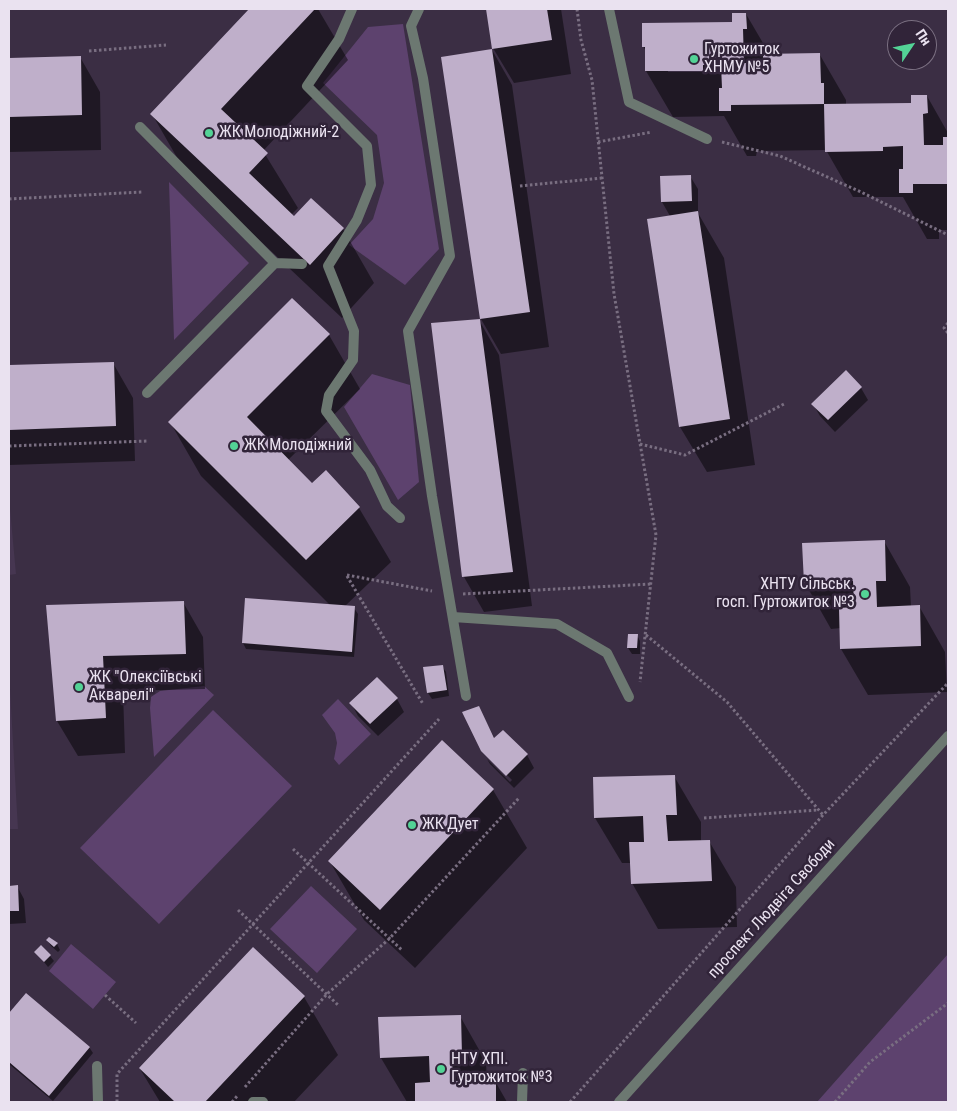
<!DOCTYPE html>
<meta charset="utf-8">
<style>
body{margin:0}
#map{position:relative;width:957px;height:1111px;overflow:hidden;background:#3b2e44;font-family:"Roboto Condensed",sans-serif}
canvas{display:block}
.frame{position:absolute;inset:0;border:10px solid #eae2f0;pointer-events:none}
.north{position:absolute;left:887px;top:20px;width:50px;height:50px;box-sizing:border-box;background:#312439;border:1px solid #7b7082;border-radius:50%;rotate:56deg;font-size:14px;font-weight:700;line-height:20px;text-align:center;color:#eae2f0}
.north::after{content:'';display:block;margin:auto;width:18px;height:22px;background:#53d396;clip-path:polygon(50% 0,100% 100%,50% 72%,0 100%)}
</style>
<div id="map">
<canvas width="957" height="1111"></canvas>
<div class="frame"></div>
<div class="north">Пн</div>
</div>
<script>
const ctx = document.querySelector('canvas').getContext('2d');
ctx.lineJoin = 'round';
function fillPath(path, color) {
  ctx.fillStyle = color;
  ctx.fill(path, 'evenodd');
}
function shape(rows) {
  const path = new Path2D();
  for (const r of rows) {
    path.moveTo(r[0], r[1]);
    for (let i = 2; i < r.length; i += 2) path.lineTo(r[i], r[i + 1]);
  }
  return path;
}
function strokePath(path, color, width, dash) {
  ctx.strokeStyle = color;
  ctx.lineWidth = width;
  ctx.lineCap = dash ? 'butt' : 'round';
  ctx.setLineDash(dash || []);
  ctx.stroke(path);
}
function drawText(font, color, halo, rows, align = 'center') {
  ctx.font = font + ' "Roboto Condensed",sans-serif';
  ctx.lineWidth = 5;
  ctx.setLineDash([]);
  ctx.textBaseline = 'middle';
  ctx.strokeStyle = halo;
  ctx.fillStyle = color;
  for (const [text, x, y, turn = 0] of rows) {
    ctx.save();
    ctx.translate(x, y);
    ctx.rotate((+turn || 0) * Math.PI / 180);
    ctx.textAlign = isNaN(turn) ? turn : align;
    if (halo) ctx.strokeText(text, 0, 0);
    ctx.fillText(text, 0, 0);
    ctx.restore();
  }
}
fillPath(shape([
 [9,498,16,574,9,575],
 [9,672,18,829,9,829]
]), '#463651');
fillPath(shape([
 [403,24,439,249,405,285,349,245,373,219,384,183,377,135,323,83,368,27],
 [169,182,249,263,174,340],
 [372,374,410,385,419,482,398,500,344,407],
 [204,686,214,695,154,757,150,708,151,697,160,691],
 [338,699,371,734,339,765,334,759,337,743,335,733,322,715],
 [213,710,292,786,159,924,80,848],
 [311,886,357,929,317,973,270,929],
 [71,944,116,982,93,1009,49,971],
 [948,954,948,1102,817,1102]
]), '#5d426e');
fillPath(shape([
 [251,9,318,9,348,60,263,151,298,208,291,215,294,218,311,200,343,229,374,283,342,318,183,168,152,114],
 [487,9,561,9,571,74,514,83,493,48],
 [746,14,770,55,820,55,846,100,846,105,912,104,927,96,948,133,948,230,939,230,939,239,927,239,903,197,853,197,826,150,757,151,756,156,747,156,724,116,673,117,646,71,646,51,643,46,733,23],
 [709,69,709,72,668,72,668,70],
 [492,50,512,85,549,347,501,354,481,319],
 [80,57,100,92,101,150,9,152,9,59],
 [690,176,698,189,698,213,724,258,755,465,707,472,680,427,670,216,662,202],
 [479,320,499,355,532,606,484,612,464,577,432,324],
 [329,335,360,389,288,460,312,485,326,472,359,508,391,562,344,607,354,608,358,614,354,657,246,649,243,643,246,600,331,606,201,476,170,422],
 [113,363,133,398,135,461,9,465,9,366],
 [846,372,861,388,868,400,835,432,820,416,813,404],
 [884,541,910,587,911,607,919,606,945,652,947,692,868,695,841,649,841,628,831,629,805,583,803,544],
 [183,602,203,637,205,689,123,691,125,753,78,756,57,721,47,606],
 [637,635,640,641,640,654,632,654,628,648],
 [442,666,446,672,449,696,432,699,428,693],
 [397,699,404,712,378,736,358,716,351,703],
 [485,720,495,739,503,732,527,755,534,768,514,788,490,764,487,759,510,782,512,780,482,750],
 [674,776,701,822,701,841,709,841,736,887,737,927,658,929,632,883,631,863,622,863,595,818],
 [493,790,527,848,415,968,364,920,330,862],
 [17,886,24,899,26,923,9,924,9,887],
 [47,940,57,944,60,950,58,952,51,946],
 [36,952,50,956,54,961,48,967],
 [26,995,89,1047,93,1053,53,1101,9,1064,9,1015],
 [304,997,338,1055,294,1102,160,1102,140,1069],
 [460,1016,486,1062,487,1081,495,1081,507,1102,407,1102,381,1058]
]), '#0007');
fillPath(shape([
 [249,9,315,9,221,109,268,153,249,173,294,216,311,198,344,228,310,265,150,114],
 [486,9,547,9,552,40,492,49],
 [732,13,746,13,747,29,743,29,744,63,763,63,763,54,820,53,821,83,824,83,824,104,731,105,731,111,719,111,719,88,722,88,721,65,703,65,703,71,645,71,645,47,642,47,642,23,732,22],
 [492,49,530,312,480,319,441,57],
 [81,56,82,115,9,117,9,58],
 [911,95,927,95,928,113,923,114,924,145,943,145,943,137,948,137,948,184,913,184,913,193,899,193,899,169,903,169,903,146,883,147,883,151,825,152,824,104,911,103],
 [691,175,692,201,661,202,660,176],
 [698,211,730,419,679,427,647,219],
 [292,298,330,334,247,417,312,483,326,470,360,507,306,560,168,422],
 [480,319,513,572,462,577,431,323],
 [114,362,116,426,9,430,9,365],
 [846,370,862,387,828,420,811,404],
 [885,540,886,581,876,581,877,607,920,605,921,646,840,649,839,608,854,607,853,581,804,583,802,543],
 [245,598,355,606,352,652,242,643],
 [184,601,186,654,103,656,106,718,56,721,46,605],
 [628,634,638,634,637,648,627,648],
 [443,665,447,690,427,693,423,667],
 [377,677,398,698,370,724,349,703],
 [479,706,494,738,503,730,528,754,506,776,481,751,462,712],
 [442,740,494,789,380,910,328,861],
 [675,775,677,815,666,815,668,841,710,840,712,881,631,884,629,842,644,842,643,816,594,818,593,777],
 [18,885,19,911,9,911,9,886],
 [49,937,58,943,54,947,46,940],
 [41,945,51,955,44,962,34,952],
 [253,947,305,996,205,1102,175,1102,139,1068],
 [26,993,90,1047,49,1096,9,1062,9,1013],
 [461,1015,462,1055,452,1055,453,1081,496,1080,496,1102,415,1102,415,1083,430,1082,429,1056,380,1058,378,1017]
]), '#bfafca');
strokePath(shape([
 [577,9,581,40,592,80,614,294,656,535,640,682],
 [89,51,166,45],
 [598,142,652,132],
 [722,142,780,156,861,192,948,235],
 [520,186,602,178],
 [9,199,142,192],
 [948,323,944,328,948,333],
 [640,444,685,455,784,404],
 [9,446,148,441],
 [347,575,432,591],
 [347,576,423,704],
 [463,594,651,584],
 [646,635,727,702,823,815],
 [704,818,818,810],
 [293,849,403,951],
 [238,910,338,1005],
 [105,995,136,1023],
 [245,1087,327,994,389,939,519,798],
 [117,1102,117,1074,439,719],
 [232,1102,238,1095],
 [570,1102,823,815,948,683],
 [835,1102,870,1062,948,1003]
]), '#796e81', 3, [2.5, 2.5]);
strokePath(shape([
 [419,9,411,26,423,78,450,256,408,331,432,496,466,696],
 [609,9,629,102,707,139],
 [140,127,275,263,302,264],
 [328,266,357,220,371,185,367,146,307,86,339,39,352,9],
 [328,266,354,331,353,360,329,395,326,411,370,470,387,506,400,518],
 [147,393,275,263],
 [453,617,557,624,607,653,629,697],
 [97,1066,98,1102],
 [253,1102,263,1102],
 [522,1102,523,1073]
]), '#6c7871', 10);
strokePath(shape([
 [619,1102,948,736]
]), '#6c7871', 10);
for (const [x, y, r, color] of [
 [694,59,5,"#53d396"],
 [209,133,5,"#53d396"],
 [234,446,5,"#53d396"],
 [865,594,5,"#53d396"],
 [79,687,5,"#53d396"],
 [412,825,5,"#53d396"],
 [441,1069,5,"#53d396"]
]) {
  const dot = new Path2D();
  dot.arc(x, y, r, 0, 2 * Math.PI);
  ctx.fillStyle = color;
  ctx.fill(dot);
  strokePath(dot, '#312439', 2);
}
drawText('16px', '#eae2f0', '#312439', [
 ["Гуртожиток",704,50],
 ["ХНМУ №5",704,68],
 ["ЖК Молодіжний-2",219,133],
 ["ЖК Молодіжний",244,446],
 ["ХНТУ Сільськ.",855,585,"right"],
 ["госп. Гуртожиток №3",855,603,"right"],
 ["ЖК \"Олексіївські",89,678],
 ["Акварелі\"",89,696],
 ["ЖК Дует",422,825],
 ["НТУ ХПІ.",451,1060],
 ["Гуртожиток №3",451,1078]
], 'left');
drawText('16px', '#eae2f0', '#312439', [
 ["проспект Людвіга Свободи",772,909,-48]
]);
</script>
